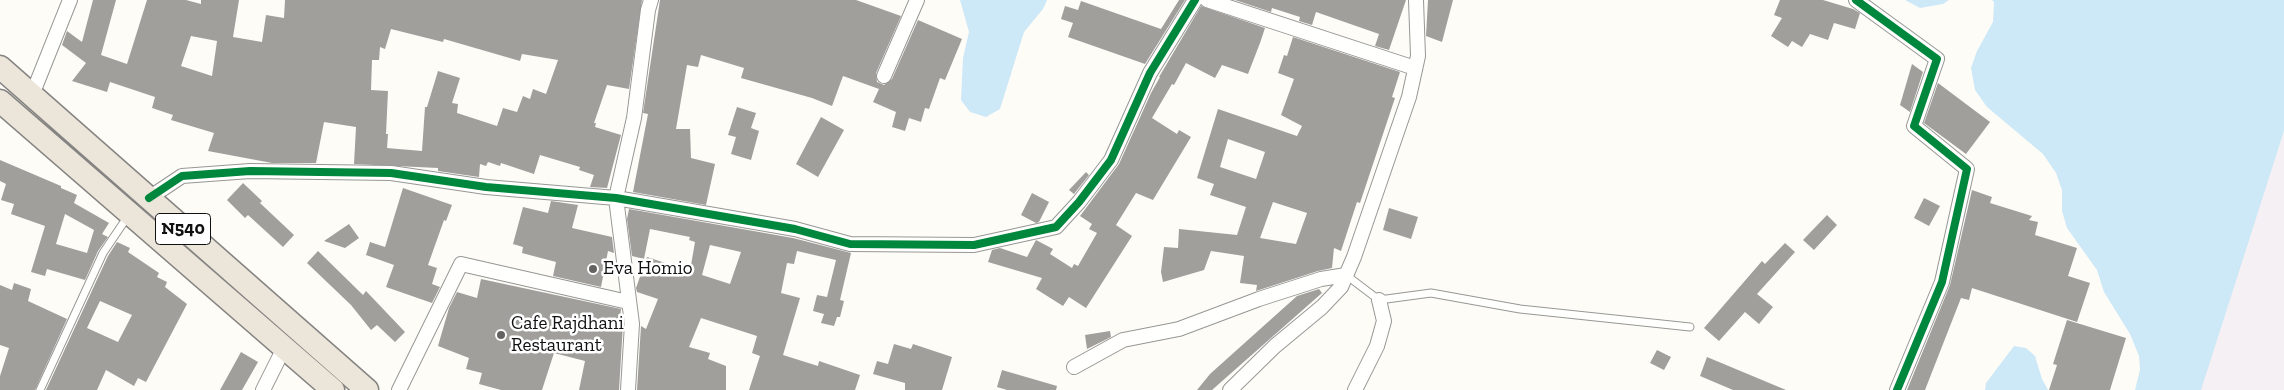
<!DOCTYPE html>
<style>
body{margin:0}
canvas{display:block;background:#fdfcf7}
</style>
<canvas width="2284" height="390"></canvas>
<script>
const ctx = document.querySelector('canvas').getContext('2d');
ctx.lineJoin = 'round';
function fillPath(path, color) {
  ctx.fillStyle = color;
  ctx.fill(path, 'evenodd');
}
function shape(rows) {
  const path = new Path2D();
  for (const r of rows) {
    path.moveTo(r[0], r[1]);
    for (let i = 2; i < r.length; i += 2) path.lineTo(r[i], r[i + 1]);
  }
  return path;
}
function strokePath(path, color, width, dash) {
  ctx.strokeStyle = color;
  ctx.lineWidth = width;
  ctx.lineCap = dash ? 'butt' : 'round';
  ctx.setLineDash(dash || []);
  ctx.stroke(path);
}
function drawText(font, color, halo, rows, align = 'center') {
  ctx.font = font + ' "Zilla Slab",serif';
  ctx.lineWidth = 5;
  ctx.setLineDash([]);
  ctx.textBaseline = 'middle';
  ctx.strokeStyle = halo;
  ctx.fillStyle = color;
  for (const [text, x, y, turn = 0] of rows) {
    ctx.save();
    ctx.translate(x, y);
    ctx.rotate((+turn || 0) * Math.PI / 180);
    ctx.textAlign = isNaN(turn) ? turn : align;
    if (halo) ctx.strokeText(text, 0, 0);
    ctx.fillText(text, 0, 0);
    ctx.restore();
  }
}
fillPath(shape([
 [2284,132,2284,390,2197,390]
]), '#f5f0f3');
fillPath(shape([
 [960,0,1047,0,1043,9,1024,32,1000,109,986,117,970,112,961,100,963,58,969,32],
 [1905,0,1949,0,1943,4,1920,8],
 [1992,0,2284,0,2284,131,2201,390,2135,390,2140,370,2139,356,2130,334,2104,292,2097,270,2067,228,2062,211,2062,190,2056,173,2043,154,1987,107,1975,90,1971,68,1977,51,1993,22,1994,2],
 [2014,346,2026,348,2035,356,2042,379,2048,390,1985,390,1986,383]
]), '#cde8f7');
fillPath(shape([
 [93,0,116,0,101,55,127,64,147,0,186,0,201,4,201,0,239,0,233,37,262,42,266,15,284,18,285,0,642,0,629,89,607,85,594,123,596,123,595,127,621,135,607,188,590,187,594,175,579,170,580,167,540,155,534,174,501,163,500,166,488,162,486,166,480,164,479,177,438,171,438,168,354,164,356,127,324,122,316,163,272,163,208,151,214,133,171,120,173,115,152,108,155,97,110,82,107,92,72,81,86,63,62,45,67,31,82,42],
 [391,29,443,42,444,39,520,61,522,54,558,60,546,94,533,89,530,99,523,96,517,112,503,108,497,126,457,113,458,104,452,103,460,78,438,71,427,107,425,107,422,151,387,148,388,134,386,134,388,91,371,90,372,60,379,60,380,47,385,49],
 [191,36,217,41,212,76,181,66],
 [660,0,856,0,901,16,876,73,877,82,884,85,892,79,918,20,962,39,945,80,940,78,929,109,925,108,921,122,909,118,905,131,892,127,896,112,873,102,879,89,843,76,832,106,812,98,741,78,744,68,701,55,698,67,687,65,676,129,690,129,691,158,715,164,706,205,633,192,648,114,643,113],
 [1179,0,1185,0,1145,64,1068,37,1073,23,1061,19,1065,6,1078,10,1081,1,1161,29],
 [1235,0,1406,0,1389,50,1375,46,1379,34,1316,12,1312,25,1299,21,1300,17,1272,8,1271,12],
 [1428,0,1453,0,1442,42,1426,36],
 [1780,0,1823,0,1853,9,1860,13,1855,29,1834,23,1828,40,1810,34,1802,47,1792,41,1788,47,1771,36,1782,18,1774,15],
 [1201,6,1265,28,1260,43,1248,74,1222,65,1215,78,1186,63,1174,85,1172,84,1152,118,1177,134,1179,130,1191,137,1153,200,1136,193,1116,225,1132,236,1086,308,1069,297,1063,306,1036,289,1042,278,988,262,992,250,1000,248,1027,257,1036,240,1053,249,1050,254,1072,268,1074,264,1078,266,1097,233,1089,229,1092,224,1080,216,1119,164,1151,93,1160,77,1159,77],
 [1293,37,1400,72,1392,97,1395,98,1360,203,1357,202,1341,251,1334,248,1332,268,1318,271,1256,291,1257,285,1240,283,1244,256,1211,251,1204,270,1163,282,1161,272,1164,247,1178,248,1179,229,1237,235,1246,207,1210,195,1214,184,1197,178,1218,109,1297,136,1302,126,1281,115,1294,79,1278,73,1284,55,1287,56],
 [1228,139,1265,152,1256,179,1220,167],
 [1273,202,1307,213,1296,244,1260,238],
 [1912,64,1923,72,1910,112,1900,105],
 [1938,83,1990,122,1966,154,1924,123],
 [737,107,756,113,751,128,759,131,751,160,731,154,736,137,728,135],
 [821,117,844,130,818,177,796,164],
 [0,160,61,186,61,188,77,195,74,203,109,223,102,234,108,237,98,251,85,280,47,269,45,276,31,272,45,226,11,214,14,204,1,200,6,184,0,181],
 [65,214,94,230,87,253,56,244],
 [1086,172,1089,175,1074,194,1069,190],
 [243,183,262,201,260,203,294,235,283,247,248,215,245,218,227,200],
 [403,188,452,205,446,221,444,220,428,265,437,268,432,284,440,287,432,303,386,287,394,265,366,255,370,242,385,247],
 [1972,190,1992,197,1990,203,2032,216,2029,220,2038,222,2035,235,2077,248,2068,276,2090,283,2077,322,1972,288,1969,300,1961,298,1925,390,1907,390,1950,285],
 [1032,193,1049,202,1039,222,1036,223,1021,215],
 [1924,198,1940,206,1929,226,1914,218],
 [551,201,578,205,572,228,612,237,614,253,608,251,601,287,553,276,556,262,522,253,523,247,513,244,523,207,548,213],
 [1389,208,1418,217,1411,239,1383,230],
 [629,209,793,238,851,253,840,300,844,301,840,317,837,317,834,326,821,323,824,314,813,311,817,295,827,297,836,260,797,251,794,264,787,263,781,293,800,298,783,355,818,366,819,361,860,375,855,390,749,390,760,356,752,353,757,336,701,318,689,347,710,353,708,359,726,366,726,390,637,390,641,326,646,329,658,299,637,292,636,288,647,257,690,271,695,242,689,240,690,237,650,229,644,259,632,256,627,219],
 [710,245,741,252,730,284,702,275],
 [1827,215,1837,225,1814,250,1803,240],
 [349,224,359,238,345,248,324,241],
 [117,242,130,248,128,252,159,273,157,277,167,282,165,287,187,304,146,382,138,378,134,386,106,370,97,390,46,390,108,256],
 [100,301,132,315,118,342,87,328],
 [1785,243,1795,252,1757,294,1773,307,1759,324,1745,312,1719,341,1704,328,1762,261,1765,264],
 [318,251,363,295,366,291,405,332,395,342,377,325,371,330,351,305,307,263],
 [481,279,621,309,620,319,623,324,619,390,579,390,585,361,554,353,542,390,501,390,479,384,482,373,466,369,469,358,438,346,449,308,457,292,477,298],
 [14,283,31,289,28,301,67,319,35,390,0,390,0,376,9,348,0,345,0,285,12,290],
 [1319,289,1322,293,1212,390,1197,390,1210,374,1297,296],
 [2067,320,2126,338,2110,390,2049,390,2057,365,2053,364],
 [1110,331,1111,337,1087,349,1085,335],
 [894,344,911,349,913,344,952,357,942,390,905,390,905,383,873,374,877,361,888,364],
 [1657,350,1671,357,1664,370,1650,363],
 [241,352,258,362,242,390,220,390],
 [1707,357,1786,390,1733,390,1700,376],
 [1002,370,1057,386,1056,390,1007,390,997,387]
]), '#a19f9c');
const service = shape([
 [1346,275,1379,300,1431,293,1520,309,1690,327],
 [40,390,103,253,128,216]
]);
const minor = shape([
 [1207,0,1415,68],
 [1856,0,1937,59,1914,126,1967,169,1942,282,1897,390],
 [884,76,917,0],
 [32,95,70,0],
 [149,198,182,176,250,171,391,173,486,187,616,198,795,229,850,244,974,245,1056,227,1079,202,1111,160,1150,73,1195,0],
 [1074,367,1123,340,1179,329,1259,299,1321,279,1346,275],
 [263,390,284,348],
 [399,390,461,264,628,302],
 [628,390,632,324,616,198,634,118,648,10,651,0],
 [1230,390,1275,346,1322,307,1341,287,1354,257,1409,97,1418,56,1416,0],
 [1355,390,1377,346,1384,321,1379,300]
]);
const trunk = shape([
 [0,67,367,390],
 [0,101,333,390]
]);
strokePath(service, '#979795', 9);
strokePath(minor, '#979795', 16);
strokePath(trunk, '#858482', 25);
strokePath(service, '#fffffe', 7);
strokePath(minor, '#fffffe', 14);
strokePath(trunk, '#ece5da', 22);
strokePath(shape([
 [1856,0,1937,59,1914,126,1967,169,1942,282,1897,390],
 [149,198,182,176,250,171,391,173,486,187,616,198,795,229,850,244,974,245,1056,227,1079,202,1111,160,1150,73,1195,0]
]), '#00873e', 8);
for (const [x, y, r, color] of [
 [593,269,5,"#646362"],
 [501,335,5,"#646362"]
]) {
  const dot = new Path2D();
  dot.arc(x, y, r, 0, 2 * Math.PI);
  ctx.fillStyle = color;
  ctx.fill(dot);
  strokePath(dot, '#fff', 2);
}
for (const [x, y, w] of [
 [183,229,55]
]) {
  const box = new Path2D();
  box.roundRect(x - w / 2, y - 15.5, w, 31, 4);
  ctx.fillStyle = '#fff';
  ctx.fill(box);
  strokePath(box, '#111', 1);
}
drawText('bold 18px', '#111', null, [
 ["N540",183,229]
]);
drawText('19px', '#111', '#fff', [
 ["Eva Homio",603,269],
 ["Cafe Rajdhani",511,324],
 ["Restaurant",511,346]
], 'left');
</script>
